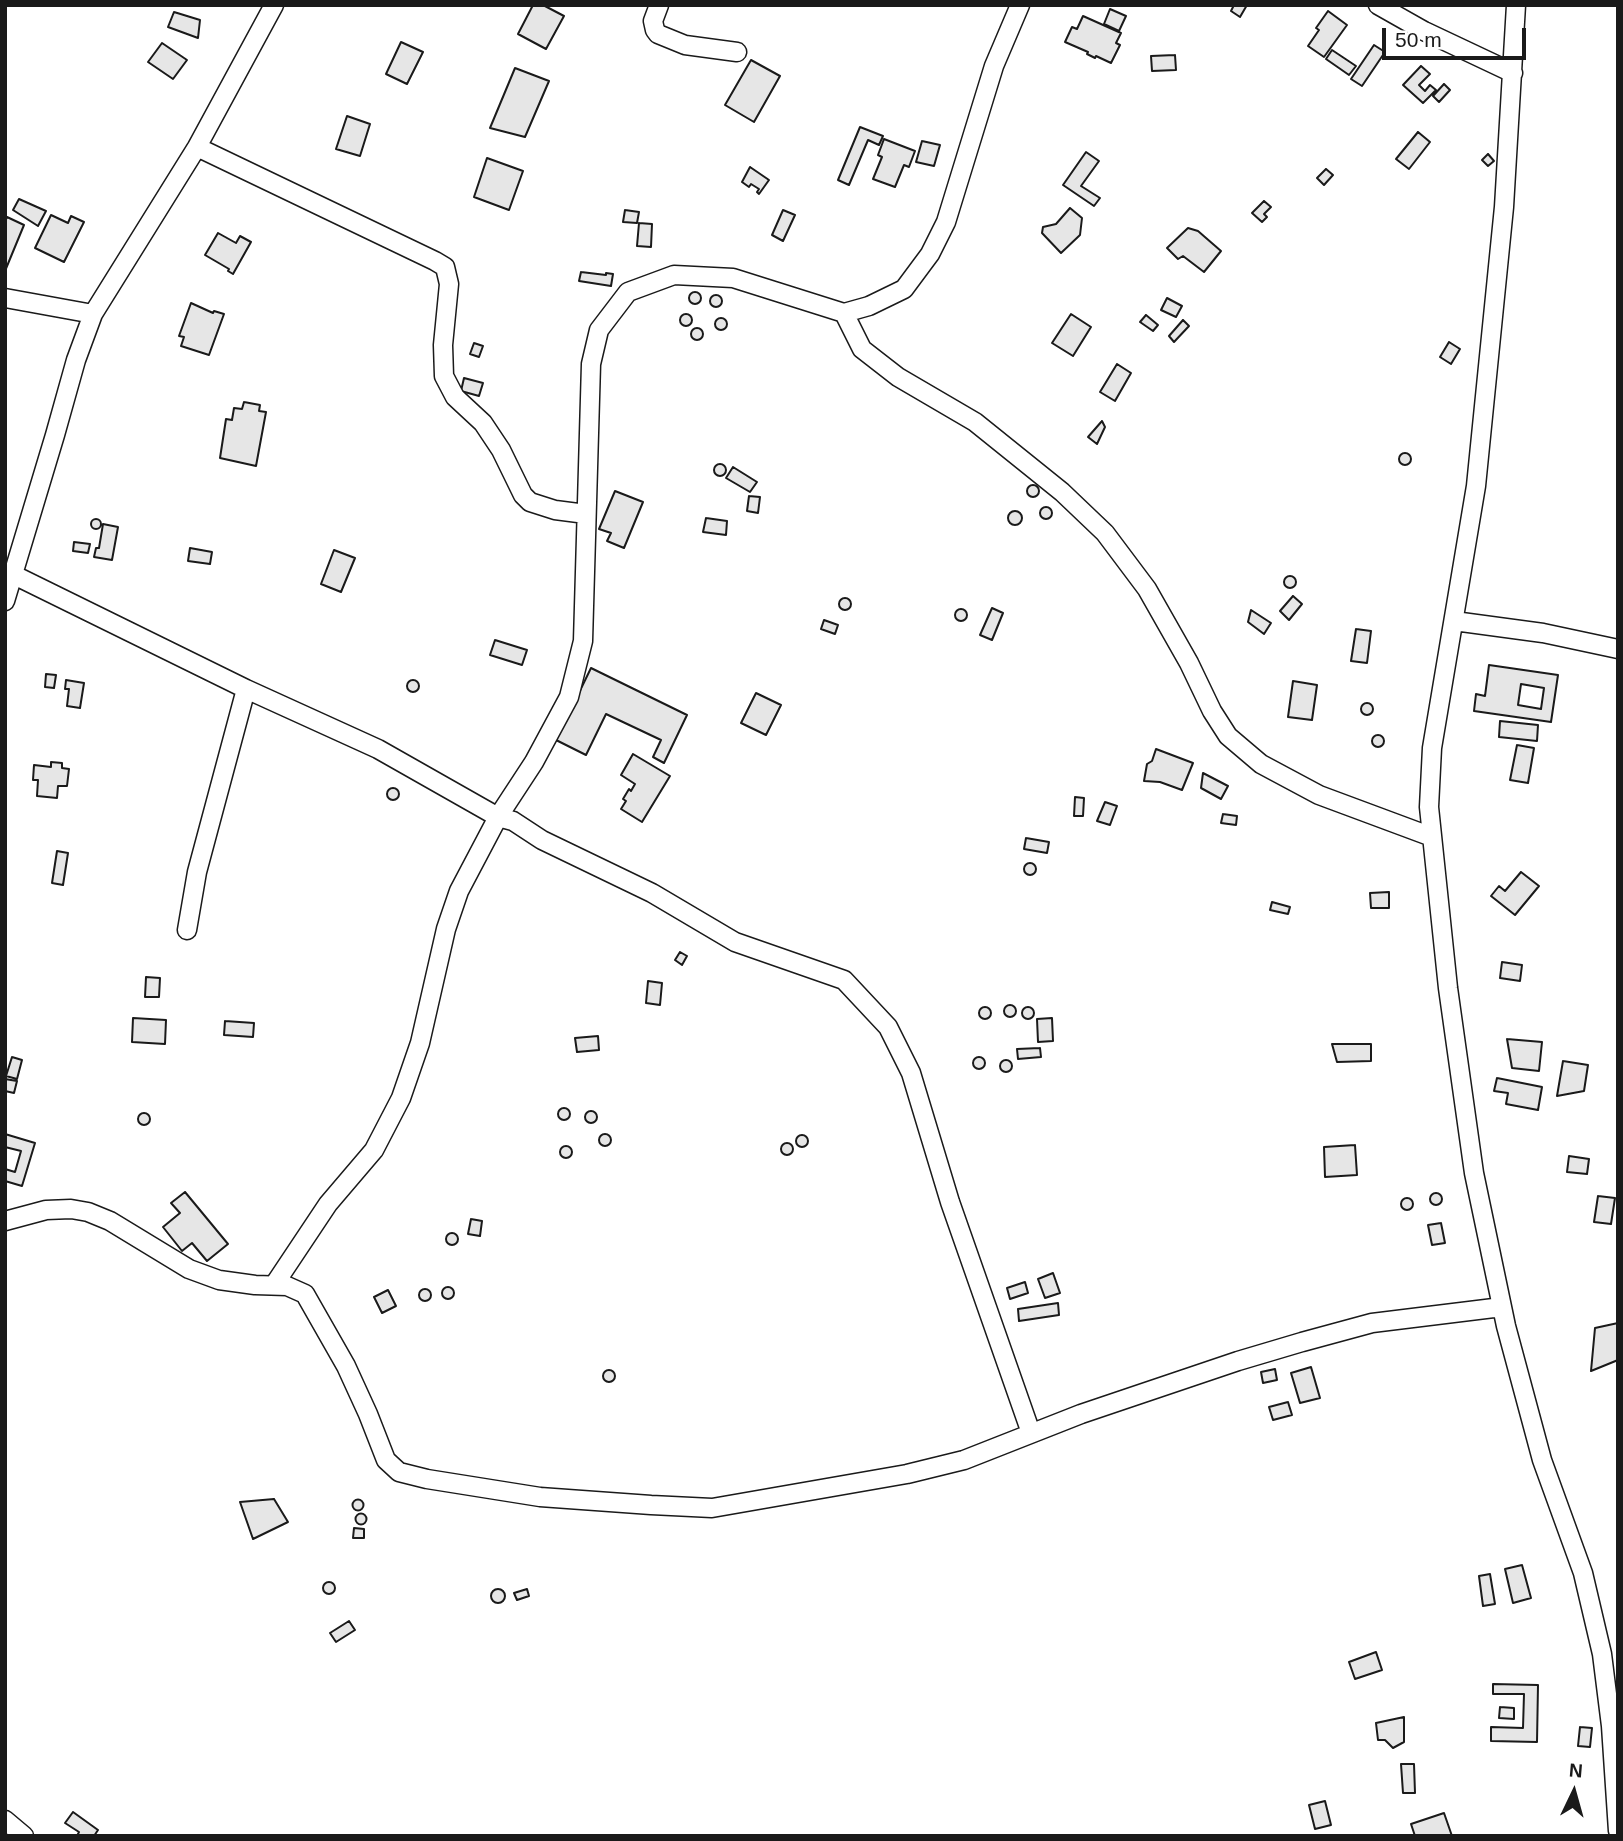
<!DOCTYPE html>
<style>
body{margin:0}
#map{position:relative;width:1623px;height:1841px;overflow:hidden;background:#fff;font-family:Helvetica,sans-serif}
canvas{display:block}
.frame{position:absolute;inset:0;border:7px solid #1a1a1a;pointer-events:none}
.north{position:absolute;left:1539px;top:1757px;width:70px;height:70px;-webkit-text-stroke:5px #fff;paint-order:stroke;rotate:5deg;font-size:19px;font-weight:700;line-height:28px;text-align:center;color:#1a1a1a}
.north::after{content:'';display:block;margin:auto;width:24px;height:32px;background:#1a1a1a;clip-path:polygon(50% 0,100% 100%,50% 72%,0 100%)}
.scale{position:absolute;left:1382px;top:28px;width:144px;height:32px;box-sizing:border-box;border:4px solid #1a1a1a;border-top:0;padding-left:9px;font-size:21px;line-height:24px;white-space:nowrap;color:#1a1a1a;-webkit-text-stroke:5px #fff;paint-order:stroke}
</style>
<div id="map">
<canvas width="1623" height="1841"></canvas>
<div class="frame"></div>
<div class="north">N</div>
<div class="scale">50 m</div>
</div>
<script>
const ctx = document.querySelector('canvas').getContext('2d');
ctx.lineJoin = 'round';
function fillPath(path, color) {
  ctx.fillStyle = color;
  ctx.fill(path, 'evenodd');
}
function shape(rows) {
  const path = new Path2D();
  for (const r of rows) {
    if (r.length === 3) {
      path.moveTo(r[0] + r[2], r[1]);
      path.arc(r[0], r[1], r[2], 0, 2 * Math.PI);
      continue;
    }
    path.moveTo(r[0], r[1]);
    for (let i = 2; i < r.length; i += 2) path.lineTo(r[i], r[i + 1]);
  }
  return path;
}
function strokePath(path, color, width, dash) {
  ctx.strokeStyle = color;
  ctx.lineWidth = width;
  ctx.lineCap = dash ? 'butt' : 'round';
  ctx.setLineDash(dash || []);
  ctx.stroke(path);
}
const building = shape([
 [533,5,543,5,564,16,546,49,518,34,533,5],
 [1234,5,1247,5,1240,17,1231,11,1234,5],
 [1110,9,1126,16,1119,31,1104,24,1110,9],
 [1328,11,1347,25,1324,57,1308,46,1319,30,1316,28,1328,11],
 [174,12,200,20,198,38,168,27,174,12],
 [1083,16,1121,33,1116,43,1120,45,1111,63,1096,56,1095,58,1087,54,1088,52,1065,42,1072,27,1077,29,1083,16],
 [401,42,423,52,407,84,386,74,401,42],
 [162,43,187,60,173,79,148,62,162,43],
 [1374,45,1385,52,1362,86,1351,79,1374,45],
 [1332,50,1356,66,1349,75,1326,59,1332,50],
 [1175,55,1176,70,1152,71,1151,56,1175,55],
 [751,60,780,76,754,122,725,105,751,60],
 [1421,66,1430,74,1419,85,1425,91,1430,85,1436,90,1423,103,1403,85,1421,66],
 [515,68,549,81,525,137,490,128,515,68],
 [1444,84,1450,90,1439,102,1433,96,1444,84],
 [347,116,370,124,360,156,336,149,347,116],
 [860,127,883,136,879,145,868,140,849,185,838,180,860,127],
 [1418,132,1430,142,1409,169,1396,159,1418,132],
 [884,139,915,151,909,167,904,165,895,187,873,179,882,157,878,155,884,139],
 [922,141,940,145,934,166,916,162,922,141],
 [1086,152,1099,161,1081,186,1100,198,1094,206,1063,185,1086,152],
 [1488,154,1494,161,1488,166,1482,160,1488,154],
 [487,158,523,171,509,210,474,197,487,158],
 [750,167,769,180,759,194,757,192,759,189,751,184,749,187,742,182,750,167],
 [1326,169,1333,175,1324,185,1317,178,1326,169],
 [19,199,46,211,38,226,13,210,19,199],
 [1264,201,1271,207,1264,214,1267,217,1262,222,1252,213,1264,201],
 [1070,208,1082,218,1080,235,1061,253,1042,233,1043,227,1056,224,1070,208],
 [625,210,639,212,637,223,623,222,625,210],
 [783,210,795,215,783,241,772,235,783,210],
 [51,215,68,223,71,216,84,222,64,262,35,248,51,215],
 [7,217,24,225,5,271,5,222,7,217],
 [639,223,652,224,651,247,637,246,639,223],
 [1188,228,1198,231,1221,251,1204,272,1183,256,1178,259,1167,248,1188,228],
 [218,233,236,243,240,236,251,242,233,274,228,271,229,269,205,255,218,233],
 [581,272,606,275,606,273,613,274,611,286,579,281,581,272],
 [695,298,6],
 [716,301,6],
 [1167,298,1182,306,1176,317,1161,310,1167,298],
 [191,303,213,313,214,311,224,314,209,355,181,346,184,337,179,336,191,303],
 [686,320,6],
 [1071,314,1091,327,1073,356,1052,343,1071,314],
 [1146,315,1158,325,1153,331,1140,322,1146,315],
 [721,324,6],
 [1183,320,1189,326,1174,342,1169,336,1183,320],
 [697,334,6],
 [1449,342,1460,349,1451,364,1440,357,1449,342],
 [474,343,483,346,479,357,470,354,474,343],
 [1117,364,1131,373,1115,401,1100,392,1117,364],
 [464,378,483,383,479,396,461,391,464,378],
 [244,402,260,405,259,411,266,412,256,466,220,458,226,419,232,420,234,408,242,409,244,402],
 [1102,421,1105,427,1097,444,1088,437,1102,421],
 [1405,459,6],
 [720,470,6],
 [733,467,757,482,750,492,726,478,733,467],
 [1033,491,6],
 [615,491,643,502,624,548,607,541,611,533,599,529,615,491],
 [749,496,760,497,758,513,747,511,749,496],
 [1046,513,6],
 [1015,518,7],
 [706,518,727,521,726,535,703,532,706,518],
 [96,524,5],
 [103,524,118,527,112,560,94,557,96,548,99,548,103,524],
 [74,542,90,544,88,553,73,551,74,542],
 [190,548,212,552,210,564,188,561,190,548],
 [334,550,355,558,341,592,321,584,334,550],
 [1290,582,6],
 [1293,596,1302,604,1289,620,1280,611,1293,596],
 [845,604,6],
 [992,608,1003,613,992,640,980,635,992,608],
 [961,615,6],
 [1251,610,1271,623,1264,634,1248,622,1251,610],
 [824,620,838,625,835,634,821,629,824,620],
 [1356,629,1371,631,1367,663,1351,661,1356,629],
 [495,640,527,650,522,665,490,655,495,640],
 [1489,665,1558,675,1551,722,1474,711,1476,694,1485,696,1489,665],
 [1521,684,1544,688,1541,709,1518,705,1521,684],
 [591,668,687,715,664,763,653,757,661,740,606,714,586,755,556,740,591,668],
 [46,674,56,675,54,688,45,687,46,674],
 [413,686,6],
 [66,680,84,683,80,708,67,706,69,689,65,689,66,680],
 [1293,681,1317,685,1312,720,1288,717,1293,681],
 [756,693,781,705,766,735,741,723,756,693],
 [1367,709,6],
 [1500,721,1538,725,1537,741,1499,737,1500,721],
 [1378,741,6],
 [1517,745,1534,748,1528,783,1510,780,1517,745],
 [1156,749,1193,763,1182,790,1160,782,1144,781,1147,764,1152,761,1156,749],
 [633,754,670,776,642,822,621,809,626,801,623,799,629,789,631,791,635,784,621,775,633,754],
 [51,762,62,763,62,768,69,769,67,786,58,786,57,798,37,796,38,780,33,780,34,765,51,767,51,762],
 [1203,773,1228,786,1221,799,1201,788,1203,773],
 [393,794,6],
 [1075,797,1084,798,1083,816,1074,816,1075,797],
 [1105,802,1117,806,1110,825,1097,821,1105,802],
 [1223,814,1237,816,1236,825,1221,823,1223,814],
 [1026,838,1049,842,1047,853,1024,849,1026,838],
 [57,851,68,853,63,885,52,883,57,851],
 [1030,869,6],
 [1521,872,1539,886,1515,915,1491,896,1499,886,1505,891,1521,872],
 [1389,892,1389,908,1371,908,1370,893,1389,892],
 [1272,902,1290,907,1288,914,1270,910,1272,902],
 [680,952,687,956,682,965,675,960,680,952],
 [1502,962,1522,965,1520,981,1500,978,1502,962],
 [146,977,160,978,159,997,145,997,146,977],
 [648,981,662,983,660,1005,646,1003,648,981],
 [1010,1011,6],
 [1028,1013,6],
 [985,1013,6],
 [133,1018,166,1020,165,1044,132,1042,133,1018],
 [1052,1018,1053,1041,1038,1042,1037,1019,1052,1018],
 [225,1021,254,1023,253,1037,224,1035,225,1021],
 [598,1036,599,1050,577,1052,575,1038,598,1036],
 [1507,1039,1542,1042,1539,1071,1512,1068,1507,1039],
 [1332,1044,1371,1044,1371,1061,1337,1062,1332,1044],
 [1040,1048,1041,1057,1018,1059,1017,1049,1040,1048],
 [979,1063,6],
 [12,1057,22,1060,17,1079,6,1076,12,1057],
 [1006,1066,6],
 [1563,1061,1588,1065,1584,1091,1557,1096,1563,1061],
 [1497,1078,1542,1087,1538,1110,1506,1104,1508,1093,1494,1091,1497,1078],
 [5,1079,17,1081,14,1093,5,1091,5,1079],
 [564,1114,6],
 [591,1117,6],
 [144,1119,6],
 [605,1140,6],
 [5,1134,35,1143,22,1186,5,1181,5,1169,15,1172,21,1151,5,1147,5,1134],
 [802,1141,6],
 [787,1149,6],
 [1355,1145,1357,1175,1325,1177,1324,1147,1355,1145],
 [566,1152,6],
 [1569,1156,1589,1159,1587,1174,1567,1172,1569,1156],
 [185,1192,228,1244,207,1261,192,1243,182,1251,163,1227,180,1213,171,1203,185,1192],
 [1436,1199,6],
 [1598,1196,1615,1198,1611,1224,1594,1222,1598,1196],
 [1407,1204,6],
 [471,1219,482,1221,480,1236,468,1234,471,1219],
 [1441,1223,1445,1243,1432,1245,1428,1225,1441,1223],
 [452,1239,6],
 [1053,1273,1060,1293,1045,1298,1038,1279,1053,1273],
 [1025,1282,1028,1293,1010,1299,1007,1288,1025,1282],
 [448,1293,6],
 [425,1295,6],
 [388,1290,396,1306,382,1313,374,1297,388,1290],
 [1058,1303,1059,1315,1019,1321,1018,1309,1058,1303],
 [1618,1323,1618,1360,1591,1371,1595,1328,1618,1323],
 [1311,1367,1320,1398,1300,1403,1291,1373,1311,1367],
 [1275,1369,1277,1380,1263,1383,1261,1372,1275,1369],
 [609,1376,6],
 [1288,1402,1292,1415,1273,1420,1269,1407,1288,1402],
 [274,1499,288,1522,253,1539,240,1502,274,1499],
 [358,1505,5.5],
 [361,1519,5.5],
 [354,1528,364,1529,364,1538,353,1538,354,1528],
 [1522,1565,1531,1598,1513,1603,1505,1569,1522,1565],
 [1490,1574,1495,1604,1483,1606,1479,1576,1490,1574],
 [329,1588,6],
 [527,1589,529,1596,517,1600,514,1593,527,1589],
 [498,1596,7],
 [349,1621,355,1630,336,1642,330,1633,349,1621],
 [1376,1652,1382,1670,1355,1679,1349,1662,1376,1652],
 [1493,1684,1538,1685,1537,1742,1491,1741,1491,1727,1523,1728,1524,1694,1493,1694,1493,1684],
 [1500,1707,1514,1708,1514,1719,1499,1718,1500,1707],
 [1404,1717,1404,1742,1393,1748,1385,1740,1378,1740,1376,1723,1404,1717],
 [1580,1727,1592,1728,1590,1747,1578,1746,1580,1727],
 [1401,1764,1414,1764,1415,1793,1403,1793,1401,1764],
 [1325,1801,1331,1825,1315,1829,1309,1805,1325,1801],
 [73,1812,98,1830,94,1836,77,1836,79,1832,65,1823,73,1812],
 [1444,1813,1452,1836,1415,1836,1411,1824,1444,1813]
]);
fillPath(building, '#e6e6e6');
strokePath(building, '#1a1a1a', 2);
const minor = shape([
 [659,5,653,21,655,30,658,34,685,45,737,52],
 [1378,5,1424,31,1513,73],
 [1516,5,1504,207,1476,486,1432,748,1429,807,1448,988,1474,1173,1506,1326,1542,1460,1583,1573,1602,1654,1611,1726,1618,1831],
 [197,147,435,261,445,267,449,284,443,345,444,376,455,397,483,423,501,450,523,495,530,502,555,510,586,514],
 [5,298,93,314],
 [844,313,862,349,898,377,975,422,1062,492,1105,533,1147,589,1189,663,1212,711,1228,736,1261,764,1319,795,1432,837],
 [14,575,246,689,378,749,498,817,513,821,542,840,652,893,735,942,844,980,888,1027,911,1073,950,1202,1031,1433],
 [5,601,55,435,76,360,93,314,197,147,274,5],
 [1454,621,1543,633,1618,649],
 [187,930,197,872,246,689],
 [5,1221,46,1210,71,1209,88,1212,110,1221,189,1269,219,1280,255,1285,287,1286,305,1294,346,1366,368,1414,386,1460,399,1472,427,1479,540,1497,651,1505,712,1508,907,1474,964,1460,1081,1414,1238,1361,1302,1342,1372,1323,1502,1307],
 [274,1285,328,1204,374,1150,401,1098,420,1043,446,929,459,891,498,817,534,762,569,697,583,641,591,364,599,330,628,292,674,275,733,278,844,313,869,306,904,289,930,254,946,222,994,66,1020,5],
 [5,1820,24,1836]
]);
strokePath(minor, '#1a1a1a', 21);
strokePath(minor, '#fff', 18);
</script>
